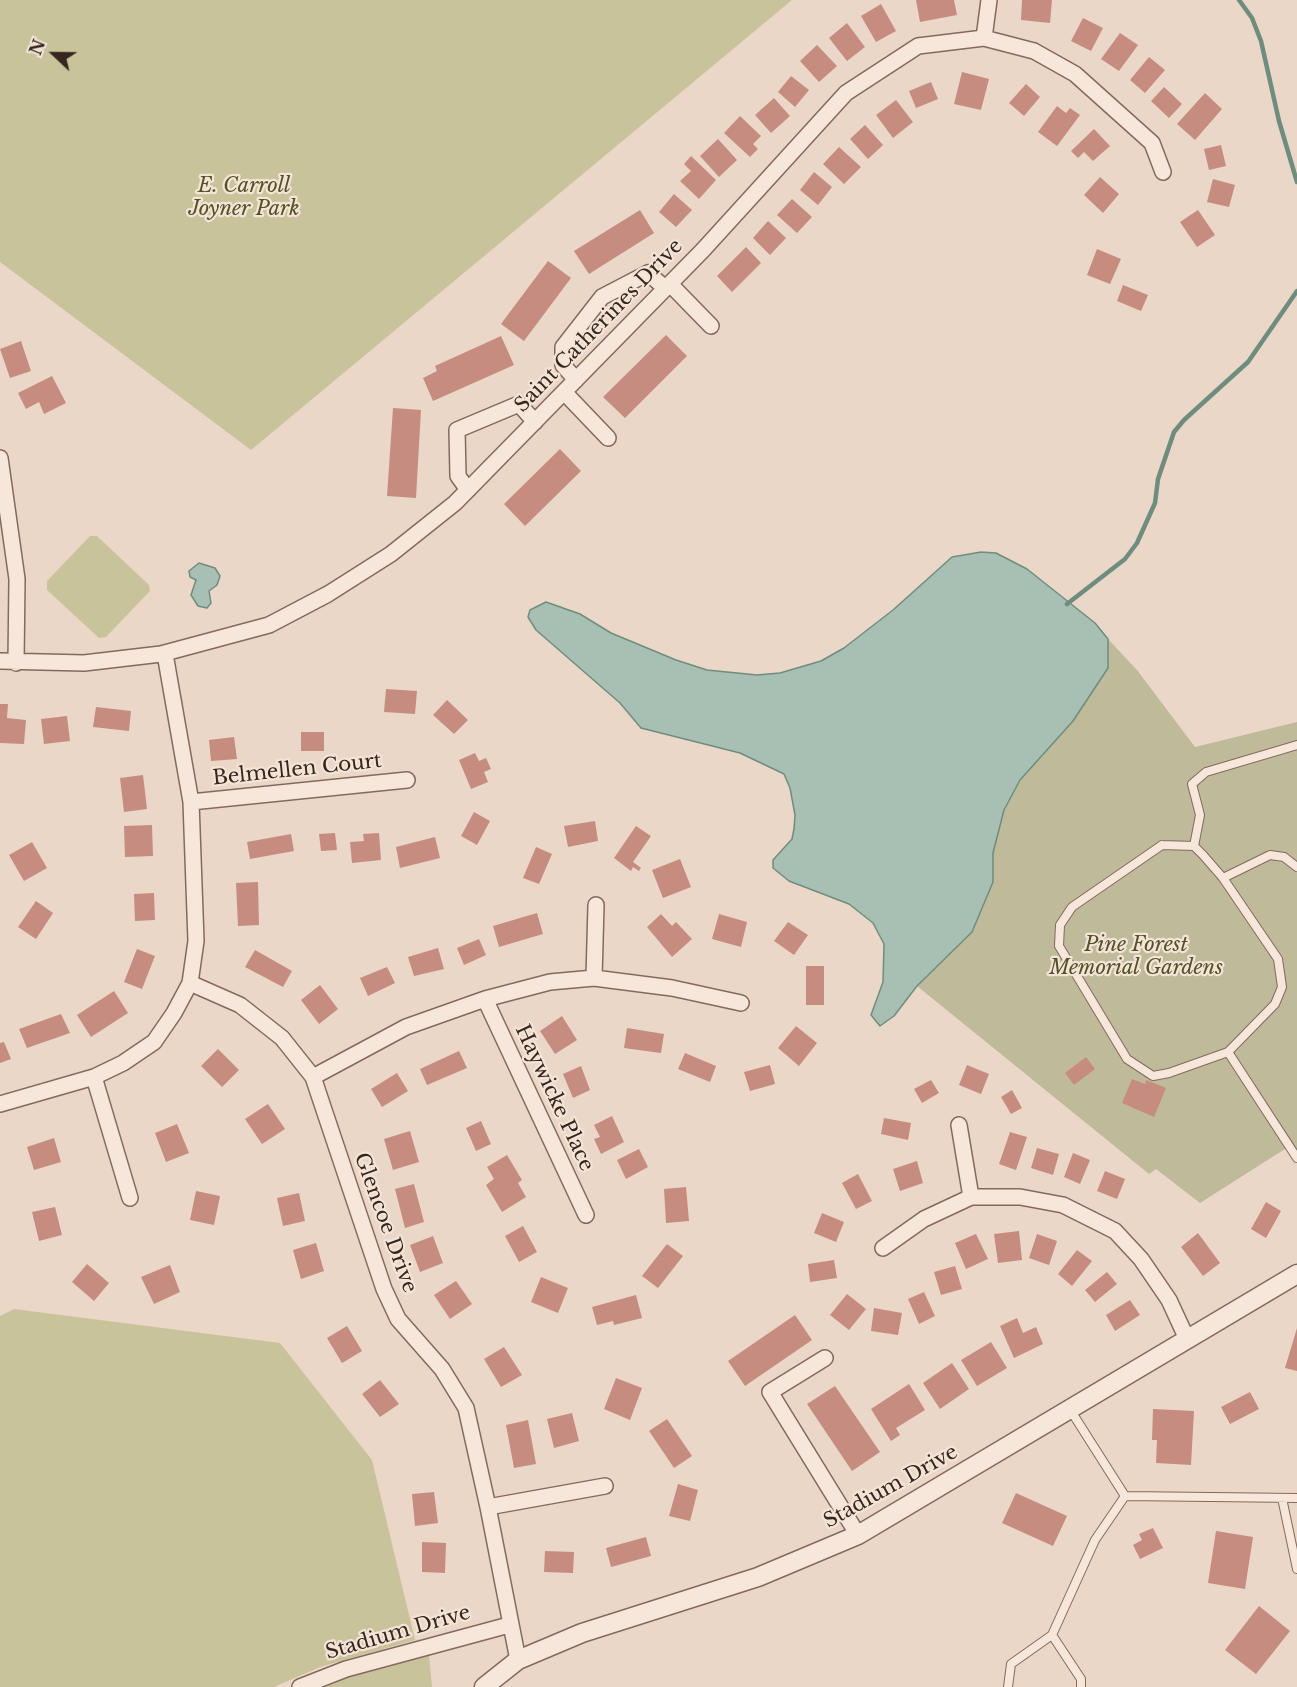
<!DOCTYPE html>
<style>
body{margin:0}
#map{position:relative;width:1297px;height:1687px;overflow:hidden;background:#ebd7c7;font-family:"Libre Baskerville",serif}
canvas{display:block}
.north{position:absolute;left:24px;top:24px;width:60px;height:60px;-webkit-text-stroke:4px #f3e4d6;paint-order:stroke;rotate:292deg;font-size:16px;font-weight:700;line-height:24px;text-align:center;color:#372620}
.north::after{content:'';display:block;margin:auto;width:21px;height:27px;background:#372620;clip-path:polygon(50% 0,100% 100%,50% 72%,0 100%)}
</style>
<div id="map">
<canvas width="1297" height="1687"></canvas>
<div class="north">N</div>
</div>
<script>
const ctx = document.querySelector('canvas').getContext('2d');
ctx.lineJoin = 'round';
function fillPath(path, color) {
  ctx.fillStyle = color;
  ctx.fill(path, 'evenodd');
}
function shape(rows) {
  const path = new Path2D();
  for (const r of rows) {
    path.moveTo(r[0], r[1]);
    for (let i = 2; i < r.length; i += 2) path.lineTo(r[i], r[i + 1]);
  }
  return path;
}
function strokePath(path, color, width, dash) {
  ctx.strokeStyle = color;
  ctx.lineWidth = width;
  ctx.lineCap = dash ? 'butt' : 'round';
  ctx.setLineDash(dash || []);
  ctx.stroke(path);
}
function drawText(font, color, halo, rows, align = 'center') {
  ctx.font = font + ' "Libre Baskerville",serif';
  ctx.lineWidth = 4.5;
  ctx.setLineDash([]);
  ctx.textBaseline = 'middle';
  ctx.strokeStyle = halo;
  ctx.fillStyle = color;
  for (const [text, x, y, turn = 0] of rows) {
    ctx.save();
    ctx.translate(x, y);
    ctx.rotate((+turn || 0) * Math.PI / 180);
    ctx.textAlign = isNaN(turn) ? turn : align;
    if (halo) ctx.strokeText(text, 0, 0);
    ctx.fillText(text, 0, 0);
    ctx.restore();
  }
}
fillPath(shape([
 [0,0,792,0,251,450,0,262],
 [90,536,97,536,149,585,150,591,106,637,99,638,47,590,47,581],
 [14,1309,280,1343,372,1460,415,1640,320,1667,274,1687,0,1687,0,1316],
 [429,1655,432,1687,309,1687,374,1665]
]), '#c9c39b');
fillPath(shape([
 [1108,639,1137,670,1195,747,1297,722,1297,1161,1288,1147,1200,1203,1156,1169,1149,1174,917,986,972,932,993,882,993,853,1004,810,1020,780,1108,668]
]), '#beba9a');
const water = shape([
 [981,552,996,553,1027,569,1095,623,1108,639,1108,668,1073,721,1020,780,1004,810,993,853,993,882,972,932,917,986,894,1016,880,1026,871,1015,883,982,884,944,873,923,849,904,789,881,773,868,773,860,792,839,794,829,795,815,790,788,784,774,740,753,641,728,620,703,536,630,528,617,530,610,546,602,580,614,611,633,676,660,707,670,757,675,780,673,821,661,844,648,893,610,952,557,981,552],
 [199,563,215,568,220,576,217,585,209,591,211,603,207,608,198,606,191,595,196,580,190,577,189,571,199,563]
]);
fillPath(water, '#a8bfb3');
strokePath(water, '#6f8d7e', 1.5);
strokePath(shape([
 [1239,0,1252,18,1261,41,1279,121,1297,182],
 [1067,604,1125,559,1137,543,1155,503,1158,479,1174,432,1184,420,1248,362,1297,291]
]), '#6f8d7e', 4.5);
fillPath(shape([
 [916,0,954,0,957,15,920,22],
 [1022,0,1052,0,1050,23,1021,20],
 [881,4,896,31,876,42,861,16],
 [1083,18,1103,28,1091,51,1071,41],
 [847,23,865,47,847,61,829,38],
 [1120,33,1138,45,1119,71,1101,59],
 [817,45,837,66,819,82,800,61],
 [1149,57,1165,70,1145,93,1130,80],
 [962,72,989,79,981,110,954,104],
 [791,76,809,90,795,107,778,92],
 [931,82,938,99,916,108,909,91],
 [1026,84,1040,97,1024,116,1009,103],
 [1164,87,1182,104,1169,118,1151,101],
 [1205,93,1222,109,1195,140,1177,124],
 [774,98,790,116,771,133,755,115],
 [896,100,913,122,893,138,876,115],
 [1057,106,1066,113,1070,108,1080,115,1057,146,1038,132],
 [740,116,761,136,753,144,758,149,750,157,724,133],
 [865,125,883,145,868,159,850,139],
 [1094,129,1110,146,1093,161,1084,152,1078,158,1071,151],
 [718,139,737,160,719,177,700,156],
 [1221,145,1226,166,1209,170,1204,149],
 [839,147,861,167,844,184,823,164],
 [691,156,716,180,699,199,680,181,691,171,684,164],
 [814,172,832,187,818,205,800,190],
 [1100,177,1119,194,1103,213,1084,195],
 [1213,179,1235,185,1229,207,1207,202],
 [674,194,692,210,676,227,659,212],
 [792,199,812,217,797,233,777,215],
 [640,210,654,233,589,274,574,251],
 [1198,210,1215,235,1197,247,1180,222],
 [768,221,786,238,770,255,753,238],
 [746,247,761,263,732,292,717,276],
 [1097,249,1121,259,1110,284,1087,275],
 [548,261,571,278,524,341,501,324],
 [1123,285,1148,295,1141,311,1117,301],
 [666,335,687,356,625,418,603,397],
 [501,336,514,365,433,401,423,378,437,371,435,366],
 [21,341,31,371,10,378,0,349],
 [52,376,66,403,44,414,39,402,26,409,18,393],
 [393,408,421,410,416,498,387,496],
 [560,449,581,471,525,526,504,504],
 [386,689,417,691,415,714,384,712],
 [447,700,468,720,454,734,433,715],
 [0,704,8,704,7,718,26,720,24,744,0,743],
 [96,707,131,711,129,731,93,727],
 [67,716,70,741,44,744,41,719],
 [301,732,324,732,324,751,301,751],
 [234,737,237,759,211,761,209,740],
 [475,753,479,761,486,758,491,769,484,772,488,782,471,789,459,760],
 [143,775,147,809,124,812,120,778],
 [474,812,490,821,477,845,461,836],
 [595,821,598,841,568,847,564,826],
 [152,825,153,856,125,857,124,826],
 [636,826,651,836,633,862,641,868,639,871,633,867,631,871,614,858],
 [335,833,337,850,321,851,319,834],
 [379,833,381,860,352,863,350,842,364,841,363,834],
 [291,834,294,851,250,859,247,842],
 [435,837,440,858,400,868,396,847],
 [32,842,47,868,24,881,9,855],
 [536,847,552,854,539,884,523,878],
 [680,859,691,887,663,898,652,870],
 [258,882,259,925,238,926,236,883],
 [154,893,155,920,135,921,134,894],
 [36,901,53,913,36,939,18,927],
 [537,913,543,934,499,947,493,926],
 [661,914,672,926,676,922,692,939,672,957,647,927],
 [719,914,747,922,741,947,712,939],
 [788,922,808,935,794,955,774,941],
 [479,939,486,955,464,965,457,948],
 [438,948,444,969,414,976,408,957],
 [137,949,155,956,142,989,124,982],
 [255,950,292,971,283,987,245,967],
 [806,966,824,966,824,1005,806,1005],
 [387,967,395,983,368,996,360,978],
 [320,985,338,1009,319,1024,301,1000],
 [114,991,128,1013,91,1037,77,1015],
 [61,1014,70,1033,27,1048,19,1029],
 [562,1016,577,1040,555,1054,540,1031],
 [796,1026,817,1043,799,1066,778,1048],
 [627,1028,664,1034,661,1053,624,1048],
 [4,1042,11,1059,0,1063,0,1043],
 [218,1049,239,1070,222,1087,201,1066],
 [459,1051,467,1068,427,1085,420,1069],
 [685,1053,716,1066,710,1082,678,1069],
 [1086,1057,1095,1069,1074,1085,1065,1073],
 [770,1065,775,1084,750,1091,744,1072],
 [967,1065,989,1074,981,1094,959,1085],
 [581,1066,590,1090,573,1098,563,1074],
 [397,1073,408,1091,382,1107,371,1089],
 [1132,1079,1145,1084,1146,1080,1166,1088,1154,1117,1122,1103],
 [931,1080,939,1093,922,1103,914,1089],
 [1012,1090,1022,1108,1011,1114,1001,1097],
 [268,1104,285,1129,262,1144,245,1119],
 [612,1116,624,1142,601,1154,594,1139,600,1137,594,1125],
 [884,1118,911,1123,908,1140,881,1134],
 [481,1121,491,1144,476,1151,466,1128],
 [177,1124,189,1153,166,1162,155,1133],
 [410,1131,419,1162,393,1170,384,1139],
 [1010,1132,1027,1137,1016,1170,999,1164],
 [54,1138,61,1162,34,1170,27,1147],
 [1037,1148,1059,1154,1053,1175,1031,1168],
 [639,1149,648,1167,626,1179,617,1160],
 [1073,1153,1090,1160,1080,1184,1064,1177],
 [507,1155,522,1180,518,1183,526,1197,502,1212,486,1185,494,1179,487,1167],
 [917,1161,923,1183,900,1191,893,1169],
 [1105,1171,1125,1179,1117,1199,1097,1191],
 [858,1174,872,1201,856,1209,842,1183],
 [414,1184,424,1222,405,1228,395,1189],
 [686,1187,689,1221,666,1223,664,1189],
 [196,1191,220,1196,214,1225,190,1220],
 [299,1193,305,1221,283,1226,277,1198],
 [1266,1202,1281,1211,1266,1238,1251,1229],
 [55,1207,62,1235,39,1241,32,1212],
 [822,1213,844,1222,836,1242,814,1233],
 [523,1226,537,1252,519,1262,505,1236],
 [1019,1231,1022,1260,998,1263,994,1234],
 [1198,1233,1220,1263,1203,1276,1181,1247],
 [976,1234,988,1259,966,1269,955,1243],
 [1037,1234,1057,1241,1049,1265,1029,1258],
 [433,1236,443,1263,420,1272,410,1245],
 [316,1243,324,1271,301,1279,293,1250],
 [667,1244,683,1256,658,1288,642,1276],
 [1077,1250,1092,1261,1072,1286,1058,1274],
 [834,1260,837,1278,810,1282,808,1264],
 [87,1264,109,1283,94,1301,72,1282],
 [170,1265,180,1292,154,1304,141,1277],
 [955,1266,962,1289,941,1295,934,1272],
 [1107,1272,1117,1284,1095,1302,1085,1290],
 [541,1277,568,1288,558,1313,531,1302],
 [456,1281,472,1304,450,1319,434,1295],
 [924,1292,935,1316,919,1324,908,1299],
 [847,1294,866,1309,849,1330,830,1315],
 [636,1295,642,1318,614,1325,613,1321,597,1325,592,1307],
 [1130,1300,1140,1315,1115,1331,1106,1315],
 [874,1308,902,1313,898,1335,871,1331],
 [795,1315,812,1340,745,1386,728,1361],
 [1017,1318,1023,1333,1036,1327,1043,1344,1014,1358,1000,1326],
 [347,1326,362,1351,342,1363,327,1338],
 [1297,1328,1297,1371,1285,1368],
 [991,1342,1007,1368,977,1386,961,1360],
 [504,1347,522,1375,501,1387,484,1359],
 [952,1363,969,1389,940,1409,923,1383],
 [616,1378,642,1388,630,1420,604,1409],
 [380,1380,399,1404,380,1417,362,1394],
 [909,1384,925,1410,896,1428,900,1435,891,1441,871,1409],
 [835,1386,880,1452,852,1471,807,1404],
 [1250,1392,1259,1409,1230,1424,1221,1407],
 [1153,1409,1194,1411,1191,1465,1156,1463,1157,1440,1152,1440],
 [572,1413,579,1441,554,1448,547,1419],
 [667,1419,692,1456,674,1468,649,1431],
 [528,1420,536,1464,514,1468,506,1425],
 [678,1484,698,1490,690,1521,669,1516],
 [434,1492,438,1523,415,1526,412,1494],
 [1016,1493,1067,1516,1053,1546,1002,1523],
 [1153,1528,1163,1548,1140,1559,1133,1545,1142,1540,1139,1534],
 [1216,1531,1253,1537,1245,1589,1208,1583],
 [646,1537,651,1556,611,1567,606,1548],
 [422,1542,446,1543,445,1573,422,1572],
 [545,1551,574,1552,573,1573,544,1572],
 [1259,1606,1290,1631,1256,1674,1225,1650]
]), '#c68c80');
const service = shape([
 [1162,845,1194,846,1203,855,1223,878,1278,959,1282,987,1275,1004,1228,1052,1169,1073,1153,1076,1127,1059,1059,946,1060,925,1072,907,1162,845],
 [1194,846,1200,815,1192,784,1206,772,1297,745],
 [1223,878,1270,855,1284,857,1297,867],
 [1228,1052,1297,1158],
 [1071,1411,1125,1496,1297,1498],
 [1282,1498,1297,1569],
 [1052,1635,1081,1679,1081,1687],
 [1008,1687,1011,1664,1052,1635,1095,1540,1125,1496]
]);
const minor = shape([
 [984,38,989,0],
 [670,284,711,326],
 [576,380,563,365,563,347,602,297,648,273,665,288],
 [564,392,608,438],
 [0,458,17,579,16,663],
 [468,490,458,476,457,430,519,404,535,422],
 [0,661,84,663,161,654,269,625,328,594,391,554,455,503,703,250,846,93,918,46,984,38,1034,51,1075,74,1152,143,1163,172],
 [191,802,407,780],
 [594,978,596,905],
 [190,983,240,1005,282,1038,313,1077,384,1289,398,1319,442,1369,466,1408,488,1507,518,1660],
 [485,999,586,1215],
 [94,1077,130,1198],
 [313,1077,406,1027,485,999,550,982,594,978,672,988,741,1003],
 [0,1104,94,1077,123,1063,154,1042,174,1013,190,983,196,941,191,802,165,654],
 [959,1125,971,1197],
 [883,1248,924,1219,971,1197,1020,1197,1063,1205,1115,1231,1141,1259,1169,1300,1187,1339],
 [825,1358,770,1392,858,1535],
 [488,1507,605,1486],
 [300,1687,346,1669,509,1625]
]);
const tertiary = shape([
 [484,1687,518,1660,582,1633,758,1577,858,1535,1297,1274]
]);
strokePath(service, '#85695e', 10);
strokePath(minor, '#85695e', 18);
strokePath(tertiary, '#85695e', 21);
strokePath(service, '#f6e7da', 8);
strokePath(minor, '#f6e7da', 15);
strokePath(tertiary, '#f6e7da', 18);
drawText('italic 20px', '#515228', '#f3e4d6', [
 ["E. Carroll",244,186],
 ["Joyner Park",244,209],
 ["Pine Forest",1136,945],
 ["Memorial Gardens",1136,968]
]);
drawText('20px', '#372620', '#f3e4d6', [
 ["Saint Catherines Drive",599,326,-46],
 ["Belmellen Court",297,770,-6],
 ["Haywicke Place",554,1098,65],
 ["Glencoe Drive",385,1223,70],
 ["Stadium Drive",891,1487,-29],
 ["Stadium Drive",398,1633,-16]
]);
</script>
